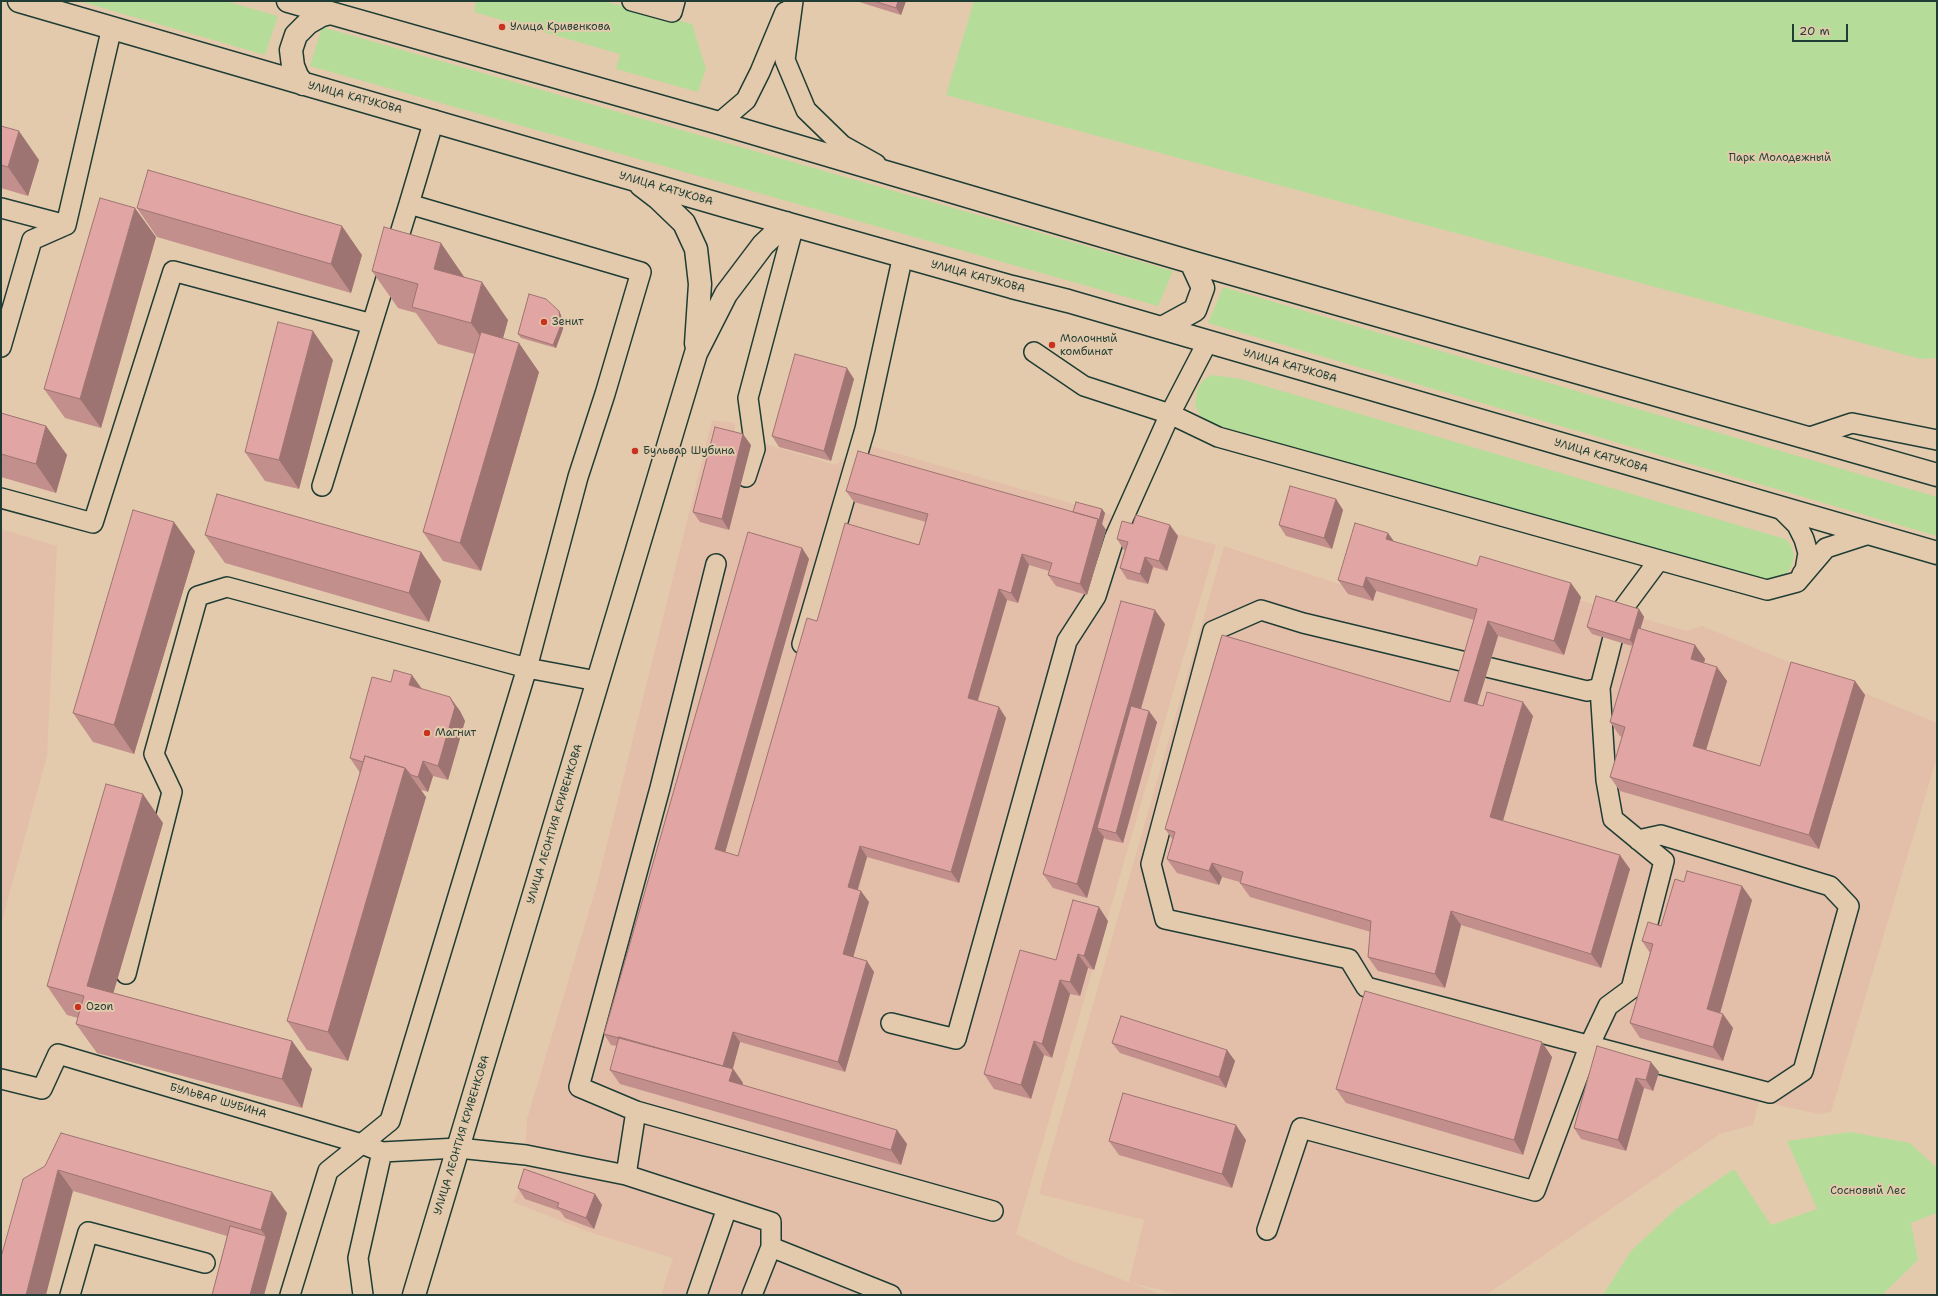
<!DOCTYPE html>
<meta charset="utf-8">
<style>
body{margin:0}
#map{position:relative;width:1938px;height:1296px;overflow:hidden;background:#e4caac;font-family:"Shantell Sans",sans-serif}
canvas{display:block}
.frame{position:absolute;inset:0;border:2px solid #1f3d34;pointer-events:none}
.scale{position:absolute;left:1792px;top:24px;width:56px;height:18px;box-sizing:border-box;border:2px solid #1f3d34;border-top:0;padding-left:5px;font-size:12px;line-height:14px;white-space:nowrap;color:#1f3d34;-webkit-text-stroke:3px #e4caac;paint-order:stroke}
</style>
<div id="map">
<canvas width="1938" height="1296"></canvas>
<div class="frame"></div>
<div class="scale">20 m</div>
</div>
<script>
const ctx = document.querySelector('canvas').getContext('2d');
ctx.lineJoin = 'round';
function fillPath(path, color) {
  ctx.fillStyle = color;
  ctx.fill(path, 'evenodd');
}
function shape(rows) {
  const path = new Path2D();
  for (const r of rows) {
    path.moveTo(r[0], r[1]);
    for (let i = 2; i < r.length; i += 2) path.lineTo(r[i], r[i + 1]);
  }
  return path;
}
function strokePath(path, color, width, dash) {
  ctx.strokeStyle = color;
  ctx.lineWidth = width;
  ctx.lineCap = dash ? 'butt' : 'round';
  ctx.setLineDash(dash || []);
  ctx.stroke(path);
}
function drawText(font, color, halo, rows, align = 'center') {
  ctx.font = font + ' "Shantell Sans",sans-serif';
  ctx.lineWidth = 4;
  ctx.setLineDash([]);
  ctx.textBaseline = 'middle';
  ctx.strokeStyle = halo;
  ctx.fillStyle = color;
  for (const [text, x, y, turn = 0] of rows) {
    ctx.save();
    ctx.translate(x, y);
    ctx.rotate((+turn || 0) * Math.PI / 180);
    ctx.textAlign = isNaN(turn) ? turn : align;
    if (halo) ctx.strokeText(text, 0, 0);
    ctx.fillText(text, 0, 0);
    ctx.restore();
  }
}
fillPath(shape([
 [712,420,735,423,735,435,836,465,861,443,1216,545,1016,1234,1075,1262,1129,1282,1144,1220,1039,1194,1224,546,1342,585,1357,535,1686,631,1702,626,1937,723,1937,757,1831,1112,1819,1114,1759,1101,1753,1125,1720,1134,1486,1295,1182,1295,1132,1283,1162,1295,661,1295,673,1258,589,1232,513,1202,524,1179,527,1119,597,884],
 [1,529,57,546,47,756,1,925]
]), '#e3bfa9');
fillPath(shape([
 [79,1,225,1,278,16,265,55],
 [476,1,603,1,692,24,706,69,698,92,616,69,620,54,474,12],
 [974,1,1937,1,1937,358,1921,359,946,95],
 [322,27,1173,271,1158,306,310,66],
 [1223,287,1937,497,1937,536,1208,323],
 [1212,375,1241,379,1785,539,1791,545,1794,556,1791,567,1785,576,1764,583,1209,423,1199,414,1195,405,1197,390,1203,380],
 [1850,1132,1910,1143,1937,1168,1937,1213,1911,1223,1918,1260,1882,1295,1603,1295,1631,1251,1677,1208,1734,1169,1771,1225,1817,1209,1787,1141]
]), '#b5dd99');
const minor = shape([
 [632,1,672,12,675,1],
 [793,1,785,60,806,110,842,145,876,164],
 [719,123,746,100,760,72,785,12],
 [1,208,66,225],
 [1208,341,1170,414,1218,437,1767,590,1797,582,1826,548,1869,534],
 [1,347,32,240,66,225,112,27],
 [1807,438,1852,423,1937,440],
 [746,477,755,449,748,398,794,225],
 [322,486,409,204],
 [1,498,93,523,173,271,372,324],
 [1780,508,1797,525,1804,539,1808,553,1805,570,1802,574],
 [802,644,865,429,903,255],
 [1600,688,1587,691,1303,623,1261,610,1213,631,1151,864,1165,919,1349,959,1366,987,1770,1093,1803,1071,1849,906,1830,886,1661,835,1638,840],
 [126,974,172,792,154,754,198,596,227,587,527,668,597,681],
 [891,1023,956,1039,1067,641,1096,596,1114,539,1170,414,1084,386,1034,352],
 [1,1079,42,1089,58,1054,362,1144,382,1152,458,1148,526,1155,626,1175,771,1222,771,1247,891,1295],
 [636,1111,993,1211],
 [626,1175,636,1111,579,1087,660,788,716,564],
 [1267,1230,1301,1128,1535,1191,1590,1044,1608,1006,1631,989,1664,861,1613,819,1606,780,1600,688,1619,614,1659,560],
 [70,1295,88,1232,205,1263],
 [290,1295,328,1171,390,1121,527,668,578,477,605,394,641,272,409,204,434,120],
 [363,1295,358,1258,382,1152],
 [697,1295,727,1208],
 [752,1295,771,1247]
]);
const major = shape([
 [19,1,732,208,1012,287,1068,301,1937,553],
 [288,1,719,123,1191,262,1937,475],
 [303,84,297,76,293,66,291,50,296,35,308,23,322,15,330,13],
 [641,185,658,198,684,223,696,249,700,284,696,344],
 [1162,328,1195,310,1203,288,1191,262],
 [414,1295,696,353,726,294,763,245,786,223]
]);
strokePath(minor, '#1f3d34', 22);
strokePath(major, '#1f3d34', 25);
strokePath(minor, '#e4caac', 19);
strokePath(major, '#e4caac', 22);
fillPath(shape([
 [856,1,906,1,901,15],
 [1,126,39,160,28,196,1,188],
 [137,208,362,255,351,293,157,237],
 [156,237,101,428,65,418,44,389],
 [372,271,465,277,508,320,503,338,539,372,481,571,443,561,423,532,474,354,438,344,416,313,398,308],
 [561,315,563,329,556,348,521,338,518,334],
 [333,360,299,489,265,481,245,452],
 [854,379,831,461,779,447,772,436],
 [1,413,46,426,67,455,56,493,1,477],
 [751,445,729,530,700,522,693,512],
 [846,491,1073,512,1102,509,1105,513,1102,524,1106,530,1087,595,1056,586,1048,575,1049,571,1029,565,1018,603,1007,600,978,701,1006,718,959,883,867,857,858,890,869,902,853,957,874,972,845,1072,740,1042,733,1068,743,1083,742,1085,897,1130,907,1144,901,1165,620,1084,610,1070,617,1046,611,1045,604,1034,802,548,809,559,725,852,738,856,817,621,919,545,926,522,854,502],
 [1336,499,1343,510,1332,549,1286,536,1279,525],
 [1388,533,1394,542,1581,597,1564,655,1498,636,1477,705,1533,716,1503,821,1630,869,1601,968,1461,925,1445,988,1378,971,1368,957,1371,932,1250,897,1240,883,1240,882,1222,877,1219,885,1177,873,1167,859,1173,840,1165,829,1450,702,1474,620,1376,591,1373,601,1348,594,1338,580],
 [205,535,421,552,441,581,429,622,225,563],
 [1178,536,1167,571,1153,567,1148,584,1127,579,1120,568,1125,550,1124,550,1117,539],
 [195,551,134,754,93,742,73,713],
 [1639,609,1644,617,1640,629,1695,645,1705,659,1704,663,1727,681,1706,750,1760,766,1855,681,1865,695,1819,849,1620,791,1610,777,1622,737,1620,736,1610,722,1632,646,1592,634,1587,627],
 [1165,624,1141,709,1157,722,1123,843,1105,839,1104,837,1087,898,1053,888,1043,874],
 [391,682,421,689,460,711,465,721,448,780,433,776,428,792,421,790,426,797,348,1061,307,1050,287,1021,360,773,350,758],
 [163,823,113,993,292,1041,312,1069,302,1108,97,1053,76,1024,78,1018,67,1015,47,986],
 [1752,900,1720,1013,1733,1028,1723,1061,1640,1038,1630,1023,1650,953,1642,941,1661,926],
 [1108,921,1094,970,1088,968,1080,996,1070,994,1052,1058,1044,1055,1031,1099,994,1089,984,1074,1056,960],
 [1112,1043,1227,1050,1235,1061,1226,1088,1120,1053],
 [1597,1046,1659,1072,1653,1091,1644,1088,1626,1151,1581,1139,1574,1128],
 [1552,1057,1523,1155,1346,1103,1336,1089],
 [1246,1140,1232,1188,1119,1155,1109,1141],
 [45,1166,287,1213,264,1295,212,1295,227,1236,73,1191],
 [518,1188,595,1194,602,1205,594,1229,565,1218,560,1211,525,1199]
]), '#c28f8c');
fillPath(shape([
 [898,1,906,1,901,15,896,8],
 [19,131,39,160,28,196,8,167],
 [135,208,156,237,101,428,80,399],
 [342,226,362,255,351,293,331,264],
 [441,243,467,281,434,269],
 [482,282,508,320,497,360,471,323],
 [559,311,561,315,563,329,556,348,553,345],
 [313,331,333,360,299,489,279,460],
 [519,343,539,372,481,571,460,543],
 [847,368,854,379,831,461,824,451],
 [46,426,67,455,56,493,36,464],
 [743,434,751,445,729,530,722,519],
 [1336,499,1343,510,1332,549,1324,538],
 [1102,509,1105,513,1102,524,1106,530,1087,595,1080,584,1098,519],
 [174,522,195,551,134,754,114,725],
 [1170,525,1178,536,1167,571,1159,561],
 [1388,533,1398,547,1386,539],
 [802,548,809,559,723,860,715,849],
 [421,552,441,581,429,622,409,593],
 [1022,554,1029,565,1018,603,1011,593],
 [1145,557,1153,567,1148,584,1140,574],
 [1366,577,1376,591,1373,601,1363,587],
 [1571,583,1581,597,1564,655,1554,641],
 [999,589,1007,600,975,709,968,698],
 [1639,609,1644,617,1635,647,1630,640],
 [1155,610,1165,624,1106,830,1097,828,1104,837,1087,898,1077,884],
 [1488,621,1498,636,1474,715,1464,701],
 [1695,645,1705,659,1701,673,1691,659],
 [1717,667,1727,681,1703,760,1693,746],
 [412,675,422,689,409,685],
 [1855,681,1865,695,1819,849,1809,835],
 [450,697,460,711,465,721,448,780,438,766],
 [1523,702,1533,716,1500,831,1490,817],
 [999,707,1006,718,959,883,951,872],
 [1149,711,1157,722,1123,843,1116,833],
 [423,761,433,776,428,792,418,777],
 [405,768,426,797,348,1061,328,1032],
 [143,794,163,823,107,1015,87,986],
 [860,846,867,857,855,898,848,887],
 [1620,855,1630,869,1601,968,1591,954],
 [1212,863,1222,877,1219,885,1209,871],
 [1742,886,1752,900,1717,1024,1707,1009],
 [861,891,869,902,851,965,843,954],
 [1099,907,1108,921,1094,970,1084,956],
 [1451,911,1461,925,1445,988,1435,974],
 [1078,954,1088,968,1080,996,1070,982],
 [867,961,874,972,845,1072,838,1062],
 [1060,980,1070,994,1052,1058,1042,1044],
 [1723,1014,1733,1028,1723,1061,1713,1047],
 [733,1032,740,1042,730,1079,722,1068],
 [292,1041,312,1069,302,1108,282,1079],
 [1034,1041,1044,1055,1031,1099,1021,1085],
 [1542,1042,1552,1057,1523,1155,1514,1140],
 [1227,1050,1235,1061,1226,1088,1219,1077],
 [1651,1062,1659,1072,1653,1091,1646,1080],
 [733,1069,743,1083,739,1095,729,1081],
 [1636,1078,1644,1088,1626,1151,1618,1140],
 [1236,1125,1246,1140,1232,1188,1222,1174],
 [897,1130,907,1144,901,1165,891,1150],
 [58,1170,73,1191,46,1295,26,1295],
 [272,1192,287,1213,264,1295,250,1295,266,1236,261,1230],
 [595,1194,602,1205,594,1229,586,1218]
]), '#9e7472');
const building = shape([
 [874,1,898,1,896,8,874,1],
 [1,126,19,131,8,167,1,165,1,126],
 [148,170,342,226,331,264,137,208,148,170],
 [100,198,135,208,80,399,44,389,100,198],
 [384,227,441,243,434,269,482,282,471,323,412,307,418,284,372,271,384,227],
 [529,294,546,299,559,311,561,325,553,345,518,334,529,294],
 [278,322,313,331,279,460,245,452,278,322],
 [481,332,519,343,460,543,423,532,481,332],
 [795,354,847,368,824,451,772,436,795,354],
 [1,413,46,426,36,464,1,454,1,413],
 [715,427,743,434,722,519,693,512,715,427],
 [858,451,1098,519,1080,584,1048,575,1052,563,1022,554,1011,593,999,589,968,698,999,707,951,872,860,846,848,887,861,891,843,954,867,961,838,1062,733,1032,723,1066,604,1034,748,532,802,548,715,849,738,856,807,618,817,621,845,523,919,545,928,514,846,491,858,451],
 [1290,486,1336,499,1324,538,1279,525,1290,486],
 [217,494,421,552,409,593,205,535,217,494],
 [1076,502,1102,509,1099,520,1098,519,1073,512,1076,502],
 [133,510,174,522,114,725,73,713,133,510],
 [1136,515,1170,525,1159,561,1145,557,1140,574,1120,568,1128,542,1117,539,1122,521,1133,524,1136,515],
 [1355,523,1388,533,1386,539,1477,566,1480,556,1571,583,1554,641,1488,621,1464,701,1483,706,1487,692,1523,702,1490,817,1620,855,1591,954,1451,911,1435,974,1368,957,1371,921,1240,883,1243,872,1212,863,1209,871,1167,859,1175,832,1165,829,1222,635,1450,702,1477,609,1366,577,1363,587,1338,580,1355,523],
 [1596,596,1639,609,1630,640,1587,627,1596,596],
 [1121,601,1155,610,1077,884,1043,874,1121,601],
 [1638,628,1695,645,1691,659,1717,667,1693,746,1760,766,1791,662,1855,681,1809,835,1610,777,1625,727,1610,722,1638,628],
 [394,670,412,675,409,685,450,697,455,707,438,766,423,761,418,777,411,775,405,768,365,756,363,762,350,758,372,677,391,682,394,670],
 [1131,706,1149,711,1116,833,1097,828,1131,706],
 [365,756,405,768,328,1032,287,1021,365,756],
 [106,784,143,794,87,986,292,1041,282,1079,76,1024,84,996,47,986,106,784],
 [1687,871,1742,886,1707,1009,1723,1014,1713,1047,1630,1023,1653,944,1642,941,1648,922,1661,926,1675,879,1684,882,1687,871],
 [1073,900,1099,907,1084,956,1078,954,1070,982,1060,980,1042,1044,1034,1041,1021,1085,984,1074,1020,950,1056,960,1073,900],
 [1365,991,1542,1042,1514,1140,1336,1089,1365,991],
 [1121,1016,1227,1050,1219,1077,1112,1043,1121,1016],
 [619,1037,733,1069,729,1081,897,1130,891,1150,610,1070,619,1037],
 [1597,1046,1651,1062,1646,1080,1636,1078,1618,1140,1574,1128,1597,1046],
 [1123,1093,1236,1125,1222,1174,1109,1141,1123,1093],
 [61,1133,272,1192,261,1230,58,1170,26,1295,1,1295,1,1257,23,1179,45,1166,61,1133],
 [524,1169,595,1194,586,1218,557,1207,559,1203,518,1188,524,1169],
 [230,1226,266,1236,250,1295,212,1295,230,1226]
]);
fillPath(building, '#e1a6a3');
strokePath(building, '#9e7472', 1);
for (const [x, y, r, color] of [
 [502,27,4,"#c8321e"],
 [544,322,4,"#c8321e"],
 [1052,345,4,"#c8321e"],
 [635,451,4,"#c8321e"],
 [427,733,4,"#c8321e"],
 [78,1007,4,"#c8321e"]
]) {
  const dot = new Path2D();
  dot.arc(x, y, r, 0, 2 * Math.PI);
  ctx.fillStyle = color;
  ctx.fill(dot);
  strokePath(dot, '#e4caac', 1.5);
}
drawText('11px', '#1f3d34', '#e4caac', [
 ["Улица Кривенкова",510,27],
 ["Зенит",552,322],
 ["Молочный",1060,339],
 ["комбинат",1060,352],
 ["Бульвар Шубина",643,451],
 ["Магнит",435,733],
 ["Ozon",86,1007]
], 'left');
drawText('11px', '#1f3d34', '#e4caac', [
 ["УЛИЦА КАТУКОВА",355,98,15],
 ["УЛИЦА КАТУКОВА",666,189,16],
 ["УЛИЦА КАТУКОВА",978,277,15],
 ["УЛИЦА КАТУКОВА",1290,366,16],
 ["УЛИЦА КАТУКОВА",1601,456,16],
 ["УЛИЦА ЛЕОНТИЯ КРИВЕНКОВА",555,824,-73],
 ["БУЛЬВАР ШУБИНА",218,1101,16],
 ["УЛИЦА ЛЕОНТИЯ КРИВЕНКОВА",462,1135,-73]
]);
drawText('11px', '#264539', '#e4caac', [
 ["Парк Молодежный",1780,158],
 ["Сосновый Лес",1868,1191]
]);
</script>
